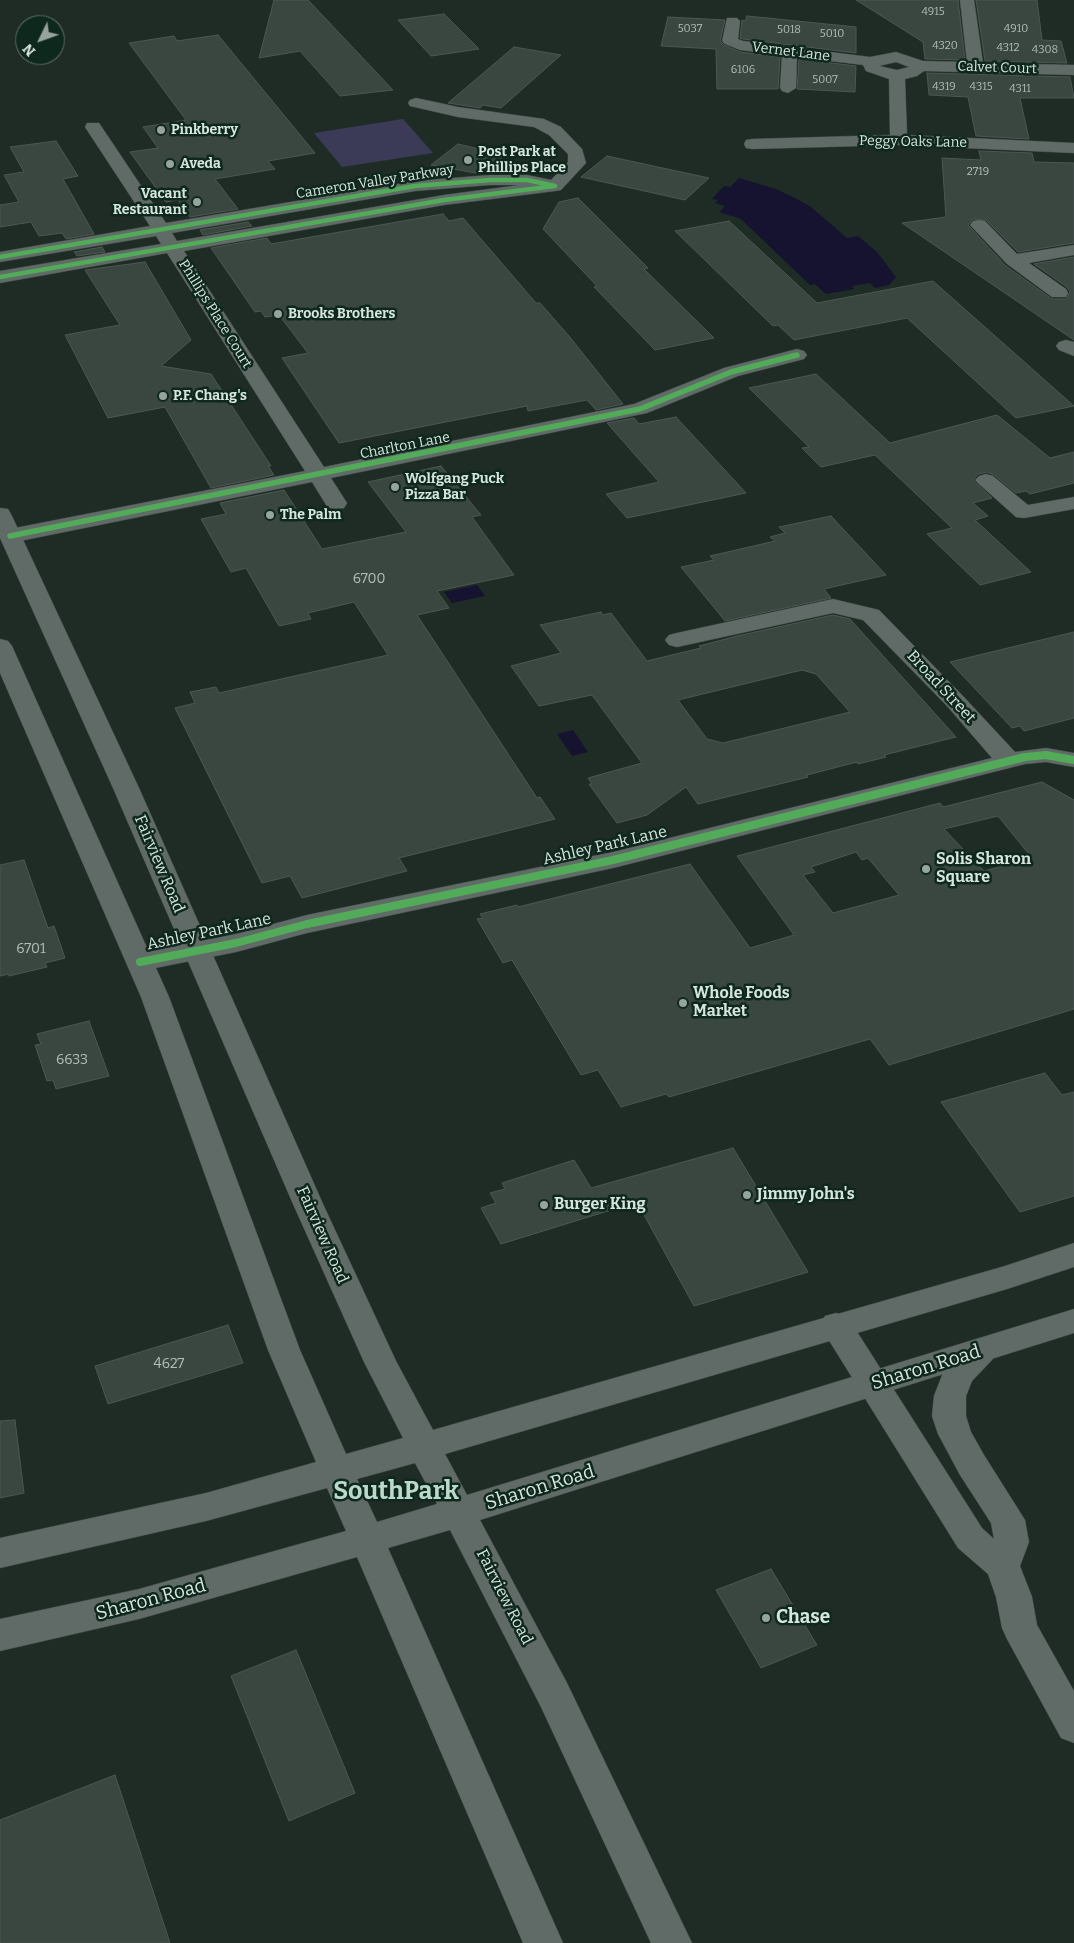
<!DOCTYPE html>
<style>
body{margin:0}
#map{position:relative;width:1074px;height:1943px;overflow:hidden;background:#1f2c26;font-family:Bitter,serif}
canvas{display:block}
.north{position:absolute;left:15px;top:15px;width:50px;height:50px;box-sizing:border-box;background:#0f281d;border:1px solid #5f746a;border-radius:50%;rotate:228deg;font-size:14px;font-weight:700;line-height:20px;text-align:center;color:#d6e5dd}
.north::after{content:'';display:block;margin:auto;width:18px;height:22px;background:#96a49d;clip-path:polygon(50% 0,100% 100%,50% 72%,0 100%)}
</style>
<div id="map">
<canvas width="1074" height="1943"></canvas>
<div class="north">N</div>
</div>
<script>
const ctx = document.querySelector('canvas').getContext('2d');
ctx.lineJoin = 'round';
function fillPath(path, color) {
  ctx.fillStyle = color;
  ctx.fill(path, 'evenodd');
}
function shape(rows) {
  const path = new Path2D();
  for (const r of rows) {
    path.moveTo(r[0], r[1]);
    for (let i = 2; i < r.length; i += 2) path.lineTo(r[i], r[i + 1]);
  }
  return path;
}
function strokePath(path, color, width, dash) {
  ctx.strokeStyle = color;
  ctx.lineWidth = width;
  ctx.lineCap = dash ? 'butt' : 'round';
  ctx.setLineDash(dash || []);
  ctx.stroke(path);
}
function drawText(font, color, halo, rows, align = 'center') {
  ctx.font = font + ' Bitter,serif';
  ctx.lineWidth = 5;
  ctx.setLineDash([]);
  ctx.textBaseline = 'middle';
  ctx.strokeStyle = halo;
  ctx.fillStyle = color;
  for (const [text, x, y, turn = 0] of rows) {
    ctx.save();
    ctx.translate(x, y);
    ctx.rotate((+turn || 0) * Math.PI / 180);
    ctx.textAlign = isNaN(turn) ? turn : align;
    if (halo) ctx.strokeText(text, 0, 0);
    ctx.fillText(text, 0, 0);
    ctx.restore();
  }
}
fillPath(shape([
 [403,119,433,153,342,167,314,133]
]), '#3b3b57');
fillPath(shape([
 [739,178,776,189,797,199,811,207,847,238,858,236,877,252,896,277,889,285,875,288,870,283,852,286,854,289,826,294,815,284,810,285,741,219,719,212,725,206,715,203,718,200,712,199,724,186,730,187],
 [477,585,485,596,452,603,444,592],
 [573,730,588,752,572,756,557,734]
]), '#15132f');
const building = shape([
 [274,0,308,0,393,90,340,96,300,51,259,58,274,0],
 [856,0,958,0,965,60,925,59,923,42,856,0],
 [976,0,1037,0,1042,40,1061,41,1067,63,985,61,976,0],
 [444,14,479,49,431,56,398,20,444,14],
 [747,16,856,27,856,53,743,39,740,38,742,20,745,21,747,16],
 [668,17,725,20,720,41,724,45,740,52,780,57,778,89,717,89,716,49,661,46,668,17],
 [218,35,315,153,268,161,275,169,215,179,238,209,190,217,178,200,166,202,130,152,158,148,143,127,186,120,129,43,174,36,177,41,218,35],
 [514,47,561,55,501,108,483,105,480,108,448,103,514,47],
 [799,59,856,66,855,92,797,89,799,59],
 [927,73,1070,77,1074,98,1020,98,1029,139,976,136,968,97,929,95,927,73],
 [56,141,78,176,63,179,94,234,66,239,62,233,39,236,31,222,0,227,0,205,19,202,4,175,24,172,10,147,56,141],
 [458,144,505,155,481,174,431,165,458,144],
 [979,151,1032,153,1034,162,1074,163,1074,243,1018,252,986,220,973,219,968,225,1006,266,1052,299,1066,299,1070,292,1067,287,1034,264,1074,257,1074,340,902,223,946,217,942,158,981,160,979,151],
 [607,156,709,178,685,200,581,177,607,156],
 [578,198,648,268,644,269,714,338,655,350,594,287,597,286,543,229,559,202,578,198],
 [443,214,449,221,463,218,536,303,540,303,569,336,623,404,596,410,587,400,528,411,527,406,339,443,282,358,308,353,279,315,265,317,261,311,255,312,211,248,267,238,271,244,443,214],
 [729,221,817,303,933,281,1074,406,1016,418,907,318,794,340,778,325,773,326,675,231,729,221],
 [248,222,252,226,203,235,200,230,248,222],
 [102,247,105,252,77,256,74,252,102,247],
 [145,262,191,340,161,366,211,374,271,466,268,466,274,475,211,488,165,407,108,418,65,335,120,325,85,270,145,262],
 [816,374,890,443,997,415,1050,458,1074,452,1074,483,1030,494,1026,491,1016,493,994,475,987,472,978,474,973,480,992,498,973,503,988,516,975,520,1031,572,980,585,927,534,952,528,875,455,821,467,802,448,809,447,749,388,816,374],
 [676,417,746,493,627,518,606,494,659,482,607,423,634,418,639,424,676,417],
 [441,466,481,515,472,517,514,575,437,591,449,608,417,615,537,798,540,797,555,819,399,858,407,871,302,898,290,876,262,883,175,708,195,703,190,692,216,687,219,693,388,655,354,602,308,613,311,619,279,626,246,568,231,572,201,519,226,514,220,503,284,490,322,549,406,532,368,482,441,466],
 [831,516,886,575,824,589,831,598,725,621,681,567,714,560,710,556,775,541,770,537,785,533,779,527,831,516],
 [601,612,603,615,611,613,647,661,701,648,699,646,737,636,833,615,850,619,956,737,884,755,886,757,858,764,857,762,807,775,808,777,698,804,686,787,647,815,617,823,589,784,592,784,588,778,642,763,592,695,539,706,511,666,561,653,540,625,601,612],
 [802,670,816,674,850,712,723,743,707,739,678,700,802,670],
 [1074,632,1074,718,1024,731,1020,726,1012,728,950,662,1074,632],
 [1042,782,1074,800,1074,1009,889,1065,870,1039,669,1097,666,1094,621,1107,598,1070,581,1075,512,960,503,963,477,919,483,918,480,914,517,905,518,907,690,864,750,948,794,935,737,856,940,803,943,807,1042,782],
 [998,816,1032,858,984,871,944,829,998,816],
 [856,852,862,860,868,858,899,895,833,913,803,875,815,872,811,867,856,852],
 [24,860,48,928,54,926,65,958,45,963,47,967,9,976,9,974,0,976,0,865,24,860],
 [89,1021,109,1076,56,1089,53,1080,47,1081,35,1045,41,1044,37,1034,89,1021],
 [1045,1073,1062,1095,1074,1092,1074,1196,1020,1212,941,1102,1045,1073],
 [733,1148,808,1272,694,1306,637,1202,501,1244,481,1208,496,1203,490,1193,505,1189,502,1183,574,1160,591,1188,733,1148],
 [228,1325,243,1363,108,1404,95,1366,228,1325],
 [15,1420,24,1493,0,1498,0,1421,15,1420],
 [771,1569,817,1645,761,1668,716,1590,771,1569],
 [296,1650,355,1793,289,1821,231,1676,296,1650],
 [115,1775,170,1943,0,1943,0,1820,115,1775]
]);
fillPath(building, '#394740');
strokePath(building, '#4d5753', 1);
const street = shape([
 [960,0,974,0,983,63,1074,65,1074,75,924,71,917,76,905,79,907,135,1074,143,1074,153,899,145,752,149,746,148,744,144,746,140,752,139,890,135,889,79,866,71,863,65,797,57,796,88,788,93,782,91,780,88,782,55,740,50,725,44,722,41,727,18,737,18,740,21,738,39,743,41,870,57,896,52,923,61,967,62,960,0],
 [896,62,909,67,897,70,879,66,896,62],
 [416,98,458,107,544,119,561,127,582,149,586,163,561,190,555,191,444,205,184,251,324,467,634,404,724,368,797,349,804,351,807,355,804,359,738,376,647,413,331,478,347,503,344,508,336,509,328,508,312,482,10,543,2,541,0,535,2,531,10,529,305,471,167,253,0,283,0,271,161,244,156,236,0,262,0,252,150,226,85,127,87,123,99,123,166,223,415,181,490,175,527,175,551,180,568,162,568,154,549,135,534,127,458,117,410,106,408,103,410,100,416,98],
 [490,185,520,185,444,195,177,241,172,233,415,191,490,185],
 [979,220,985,221,1017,254,1074,245,1074,255,1029,263,1066,289,1068,293,1066,297,1052,297,1007,264,970,225,973,221,979,220],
 [1066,340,1074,342,1074,356,1059,350,1056,346,1059,342,1066,340],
 [986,474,993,476,1028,505,1074,497,1074,509,1024,518,1016,517,979,484,975,480,979,476,986,474],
 [833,599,879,610,963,696,1015,752,1046,748,1074,753,1074,767,1046,762,1025,764,613,868,307,933,236,952,140,971,130,968,126,962,130,956,140,953,236,934,307,915,613,852,992,758,947,706,863,620,833,613,677,647,669,645,665,640,669,635,677,633,833,599],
 [836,1313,847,1316,982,1528,994,1539,991,1523,960,1475,938,1434,932,1416,934,1396,946,1365,970,1342,981,1338,992,1342,997,1351,992,1360,972,1381,966,1396,966,1416,971,1432,984,1455,1025,1520,1029,1542,1020,1566,1032,1597,1037,1625,1074,1691,1074,1743,1061,1738,1007,1639,1002,1628,996,1597,988,1574,958,1548,825,1334,820,1325,825,1316,836,1313]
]);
const secondary = shape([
 [0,508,8,509,11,514,139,788,323,1204,396,1361,433,1430,1005,1266,1074,1243,1074,1267,1007,1289,445,1454,467,1495,1074,1309,1074,1333,480,1520,567,1683,692,1943,651,1943,541,1707,450,1530,388,1548,563,1943,523,1943,357,1557,139,1619,0,1651,0,1619,139,1589,346,1531,327,1488,206,1521,0,1568,0,1538,206,1493,316,1462,268,1350,141,997,0,673,0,639,8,641,12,646,169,997,300,1350,346,1454,403,1438,364,1362,293,1204,113,788,0,538,0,508],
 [415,1463,437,1504,377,1522,357,1479,415,1463]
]);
strokePath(street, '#3e4a44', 1);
strokePath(secondary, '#3e4a44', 1);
fillPath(street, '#606a66');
fillPath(secondary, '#606a66');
strokePath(shape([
 [0,257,415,186,490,180,527,180,555,186,444,200,0,277]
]), '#51ab58', 4.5);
strokePath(shape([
 [10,536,640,409,731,372,797,355]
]), '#51ab58', 5.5);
strokePath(shape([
 [140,962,236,943,307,924,613,860,1025,757,1046,755,1074,760]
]), '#51ab58', 8);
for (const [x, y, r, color] of [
 [161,130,5,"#96a49d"],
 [468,160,5,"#96a49d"],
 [170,164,5,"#96a49d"],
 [197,202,5,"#96a49d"],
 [278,314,5,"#96a49d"],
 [163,396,5,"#96a49d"],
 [395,487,5,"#96a49d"],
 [270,515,5,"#96a49d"],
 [926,869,5,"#96a49d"],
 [683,1003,5,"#96a49d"],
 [747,1195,5,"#96a49d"],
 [544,1205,5,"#96a49d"],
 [766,1618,5,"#96a49d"]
]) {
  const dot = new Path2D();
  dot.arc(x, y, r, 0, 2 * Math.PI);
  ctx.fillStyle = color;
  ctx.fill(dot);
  strokePath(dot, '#0f281d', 2);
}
drawText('11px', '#afbeb6', null, [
 ["4915",933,12],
 ["5037",690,29],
 ["4910",1016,29],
 ["5018",789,30],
 ["5010",832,34],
 ["4320",945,46],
 ["4312",1008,48],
 ["4308",1045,50],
 ["6106",743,70],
 ["5007",825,80],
 ["4319",944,87],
 ["4315",981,87],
 ["4311",1020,89],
 ["2719",978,172]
]);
drawText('14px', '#d6e5dd', '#0f281d', [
 ["Vernet Lane",791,52,7],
 ["Calvet Court",997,68,2],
 ["Peggy Oaks Lane",913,142,1],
 ["Cameron Valley Parkway",375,182,-9],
 ["Phillips Place Court",215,314,58],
 ["Charlton Lane",405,446,-11]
]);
drawText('bold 14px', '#d6e5dd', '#0f281d', [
 ["Pinkberry",171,130],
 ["Post Park at",478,152],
 ["Phillips Place",478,168],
 ["Aveda",180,164],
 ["Vacant",187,194,"right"],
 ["Restaurant",187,210,"right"],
 ["Brooks Brothers",288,314],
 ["P.F. Chang's",173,396],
 ["Wolfgang Puck",405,479],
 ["Pizza Bar",405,495],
 ["The Palm",280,515]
], 'left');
drawText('14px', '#afbeb6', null, [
 ["6700",369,579],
 ["6701",31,949],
 ["6633",72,1060],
 ["4627",169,1364]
]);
drawText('16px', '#d6e5dd', '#0f281d', [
 ["Broad Street",941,687,47],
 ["Ashley Park Lane",605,846,-13],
 ["Fairview Road",159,864,67],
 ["Ashley Park Lane",209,932,-12],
 ["Fairview Road",322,1235,66],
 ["Fairview Road",504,1597,63]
]);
drawText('bold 16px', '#d6e5dd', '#0f281d', [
 ["Solis Sharon",936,860],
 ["Square",936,878],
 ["Whole Foods",693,994],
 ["Market",693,1012],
 ["Jimmy John's",757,1195],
 ["Burger King",554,1205]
], 'left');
drawText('19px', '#d6e5dd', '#0f281d', [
 ["Sharon Road",926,1368,-17],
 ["Sharon Road",540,1488,-17],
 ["Sharon Road",151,1600,-15]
]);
drawText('bold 19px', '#d6e5dd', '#0f281d', [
 ["Chase",776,1618]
], 'left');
drawText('bold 25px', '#bcdacb', '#0f281d', [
 ["SouthPark",396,1492]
]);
</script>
